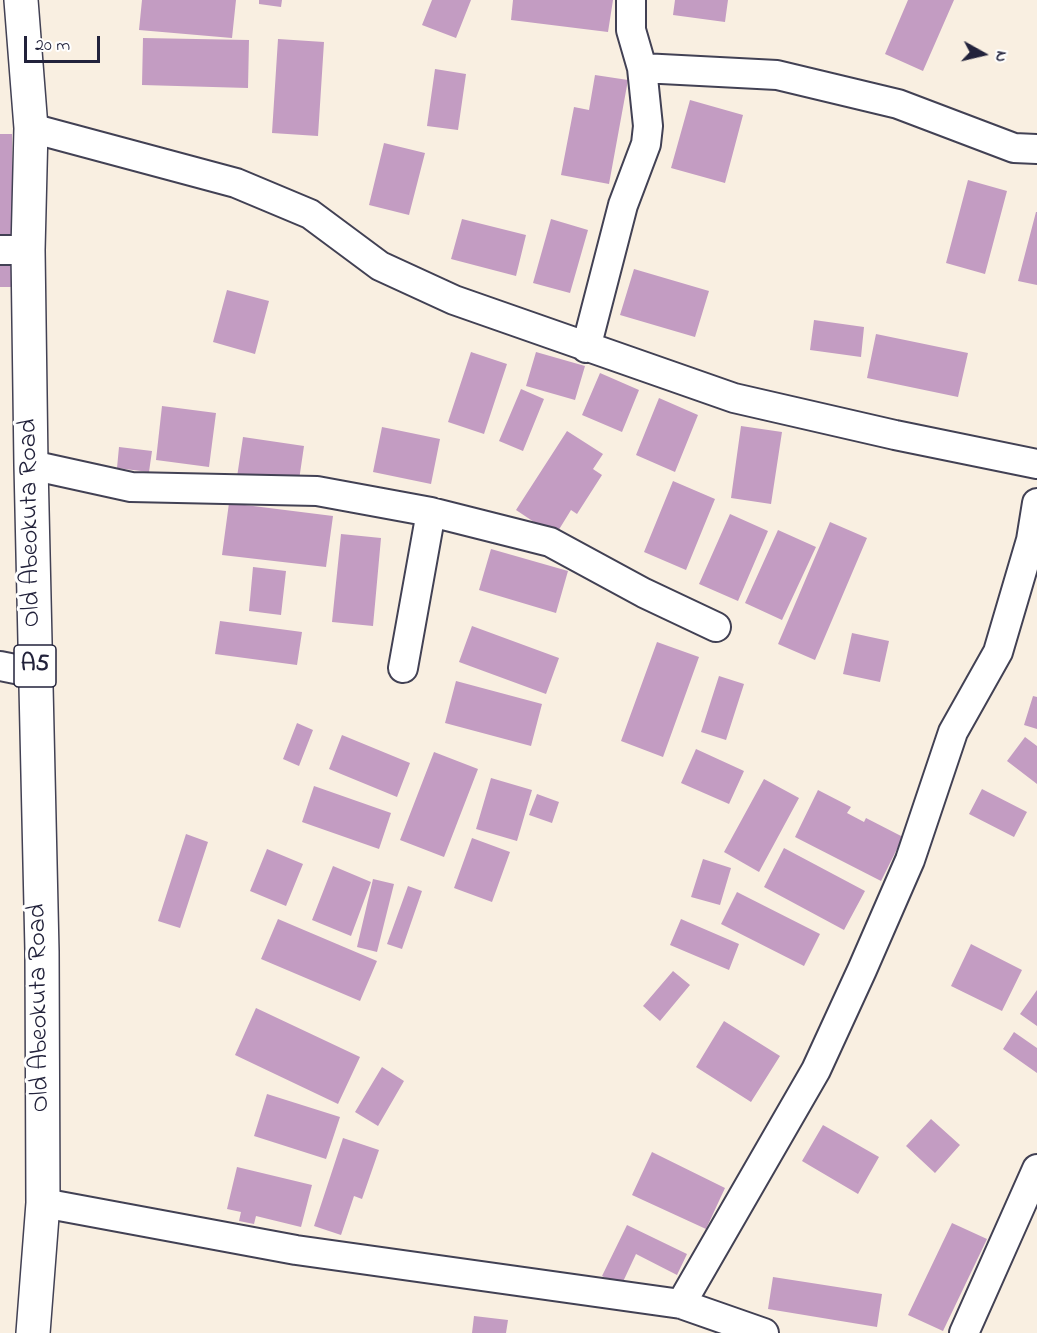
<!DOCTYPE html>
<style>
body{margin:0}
#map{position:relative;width:1037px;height:1333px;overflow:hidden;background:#f9efe1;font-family:"Indie Flower",sans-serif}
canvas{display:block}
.north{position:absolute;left:953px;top:24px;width:60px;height:60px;-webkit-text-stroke:4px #fff;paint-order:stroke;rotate:98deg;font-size:16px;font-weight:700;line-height:24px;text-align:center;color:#22223b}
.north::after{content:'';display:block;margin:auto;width:21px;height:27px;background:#22223b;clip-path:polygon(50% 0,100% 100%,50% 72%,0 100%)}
.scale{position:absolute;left:24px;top:36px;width:76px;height:27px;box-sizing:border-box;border:3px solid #22223b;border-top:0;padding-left:8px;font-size:18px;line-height:21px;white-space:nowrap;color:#22223b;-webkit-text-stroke:4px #fff;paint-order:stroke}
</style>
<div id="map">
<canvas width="1037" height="1333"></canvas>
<div class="north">N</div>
<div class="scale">20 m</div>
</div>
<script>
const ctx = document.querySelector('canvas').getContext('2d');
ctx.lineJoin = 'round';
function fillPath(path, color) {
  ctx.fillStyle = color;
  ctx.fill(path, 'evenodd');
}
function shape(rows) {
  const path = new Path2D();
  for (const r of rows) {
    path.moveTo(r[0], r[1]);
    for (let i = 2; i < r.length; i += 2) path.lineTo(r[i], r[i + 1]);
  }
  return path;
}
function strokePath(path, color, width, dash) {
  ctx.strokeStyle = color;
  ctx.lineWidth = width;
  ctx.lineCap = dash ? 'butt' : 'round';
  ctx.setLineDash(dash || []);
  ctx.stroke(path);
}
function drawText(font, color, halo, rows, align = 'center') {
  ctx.font = font + ' "Indie Flower",sans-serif';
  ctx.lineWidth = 6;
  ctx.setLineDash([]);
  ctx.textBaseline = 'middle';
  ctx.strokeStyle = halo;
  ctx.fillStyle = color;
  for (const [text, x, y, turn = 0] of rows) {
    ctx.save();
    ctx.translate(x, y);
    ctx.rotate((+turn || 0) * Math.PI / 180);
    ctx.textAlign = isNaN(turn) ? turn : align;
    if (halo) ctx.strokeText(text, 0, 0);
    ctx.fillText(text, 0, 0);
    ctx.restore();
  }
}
fillPath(shape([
 [142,0,236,0,232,38,139,30],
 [259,0,282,0,281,7,259,4],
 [432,0,471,0,456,38,422,25],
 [513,0,613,0,608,32,511,20],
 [675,0,728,0,725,22,673,15],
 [908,0,954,0,923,71,885,54],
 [143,38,249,40,248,88,142,85],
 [278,39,324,42,318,136,272,133],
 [435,69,466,74,458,130,427,126],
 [595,75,628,80,609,184,561,175,574,107,589,110],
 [690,100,743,115,725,183,671,168],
 [0,134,12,134,13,248,0,248],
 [384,143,425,153,409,215,369,205],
 [968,180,1007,191,985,274,946,263],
 [1036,212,1037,212,1037,285,1018,281],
 [462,219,526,235,516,276,451,259],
 [551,219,588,230,570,293,533,283],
 [0,258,13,258,14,287,0,287],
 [634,269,709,291,695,337,620,315],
 [227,290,269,301,255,354,213,342],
 [814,320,864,327,861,357,810,350],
 [876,334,968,353,958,397,867,378],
 [471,352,507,364,484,434,448,422],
 [536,352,585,366,575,400,526,386],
 [600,373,639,390,622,432,582,415],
 [521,389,544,399,523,451,499,441],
 [659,398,698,415,675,472,636,455],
 [162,406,216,413,209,467,156,460],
 [741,426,782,432,771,504,731,498],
 [382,427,440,439,431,484,373,472],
 [567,431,603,454,593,469,602,475,577,514,571,510,555,536,516,510],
 [243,437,304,446,298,487,237,477],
 [119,447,152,451,149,472,117,468],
 [673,481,715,499,686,570,644,552],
 [229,503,333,516,326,567,222,555],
 [730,514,768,531,738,601,699,584],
 [830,522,867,538,815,660,778,644],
 [778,530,816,547,782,620,745,603],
 [341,534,381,538,373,626,332,622],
 [491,549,568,571,556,613,479,590],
 [253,567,286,571,281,615,249,611],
 [220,621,302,632,297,665,215,654],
 [472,626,559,658,546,694,459,662],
 [852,633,889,641,880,682,843,674],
 [657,642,699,657,663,757,621,741],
 [719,676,744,684,726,740,701,732],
 [456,681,542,704,531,746,445,723],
 [1033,696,1037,697,1037,729,1024,725],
 [297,723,313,730,299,766,283,759],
 [342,735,410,763,397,797,329,769],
 [1025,737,1037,746,1037,784,1007,761],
 [696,749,744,771,729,804,681,783],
 [434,752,478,769,444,857,400,840],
 [491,778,532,790,517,841,476,829],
 [764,779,799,798,759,872,724,852],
 [314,786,391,813,379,849,302,822],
 [982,789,1027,812,1014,837,969,814],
 [818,790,851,807,847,813,864,822,866,818,903,837,881,881,795,837],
 [537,794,559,802,552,823,529,815],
 [186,834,208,842,180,928,158,921],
 [472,838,510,852,492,902,454,888],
 [784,848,865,891,844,930,764,887],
 [267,849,303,864,286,906,250,891],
 [703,859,731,868,720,905,691,897],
 [333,866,371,882,351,936,312,920],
 [373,879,394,884,377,952,357,947],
 [408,886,422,891,402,949,387,944],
 [737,892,820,934,804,966,721,924],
 [278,919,377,961,360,1001,261,959],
 [681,919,739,944,729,970,670,945],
 [971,944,1022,970,1002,1011,951,986],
 [673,971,690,985,660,1021,643,1006],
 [1037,990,1037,1026,1020,1014],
 [256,1008,360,1057,338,1104,235,1055],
 [724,1021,780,1056,751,1102,696,1067],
 [1014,1032,1037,1048,1037,1073,1003,1049],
 [382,1067,404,1081,378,1126,355,1112],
 [267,1094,340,1117,326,1159,254,1136],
 [931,1119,960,1145,935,1173,906,1146],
 [823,1125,879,1157,858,1194,802,1161],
 [343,1138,379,1150,362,1199,354,1196,341,1235,314,1226],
 [652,1152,725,1188,706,1229,632,1195],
 [237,1167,312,1185,301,1227,256,1216,254,1224,239,1221,241,1212,227,1209],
 [952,1223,987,1239,943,1331,908,1315],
 [627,1225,687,1254,677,1275,636,1254,621,1286,602,1276],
 [773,1277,882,1294,877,1327,768,1309],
 [474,1316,508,1320,506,1333,472,1333]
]), '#c39cc2');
const minor = shape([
 [642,68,777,75,898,104,1014,148,1037,149],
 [31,128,236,183,310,214,380,266,454,300,734,398,895,435,1037,464],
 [0,250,28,250],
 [586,348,623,205,646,144,648,126,642,68,631,30,631,0],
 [31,465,131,487,317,491,431,512,550,542,644,593,716,627],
 [0,666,35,673],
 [403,668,431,512],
 [43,1203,296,1250,681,1304,764,1333],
 [681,1304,816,1070,862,970,910,860,953,732,998,652,1031,540,1037,503],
 [964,1333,1037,1169]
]);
const trunk = shape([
 [21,0,31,128,28,250,31,465,42,951,43,1203,33,1333]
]);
strokePath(minor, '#424154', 32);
strokePath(trunk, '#424154', 36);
strokePath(minor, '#fff', 28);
strokePath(trunk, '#fff', 33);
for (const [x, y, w] of [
 [35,666,42]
]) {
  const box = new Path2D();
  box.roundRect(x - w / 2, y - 21, w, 42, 4.5);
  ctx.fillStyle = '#fff';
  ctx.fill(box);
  strokePath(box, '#22223b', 1.5);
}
drawText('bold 24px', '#22223b', null, [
 ["A5",35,666]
]);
drawText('26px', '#22223b', '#fff', [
 ["Old Abeokuta Road",32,523,-91],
 ["Old Abeokuta Road",41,1008,-91]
]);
</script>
